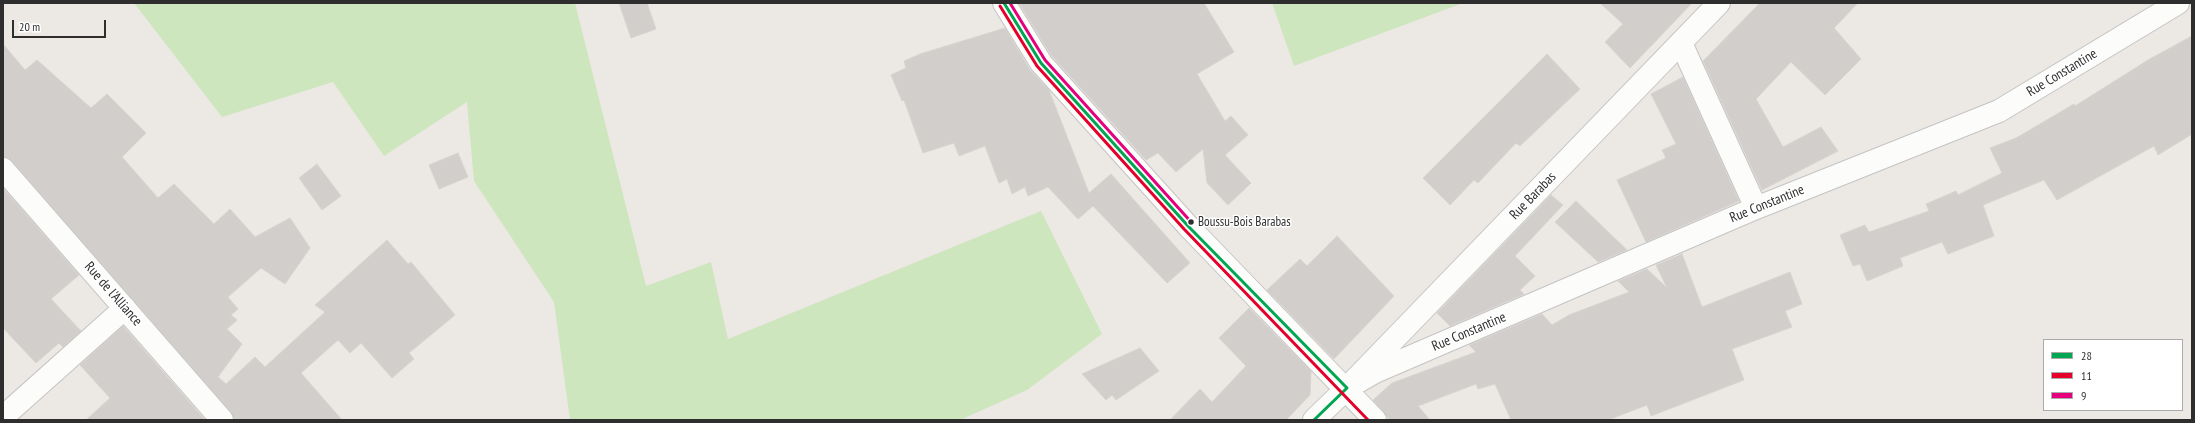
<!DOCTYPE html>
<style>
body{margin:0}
#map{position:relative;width:2195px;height:423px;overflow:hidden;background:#ece8e4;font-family:"PT Sans Narrow",sans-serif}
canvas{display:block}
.frame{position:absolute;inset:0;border:4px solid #2e2e2e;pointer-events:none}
.legend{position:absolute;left:2043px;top:339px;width:140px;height:72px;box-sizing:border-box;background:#fff;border:1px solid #ababab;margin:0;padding:5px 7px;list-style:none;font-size:12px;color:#2e2e2e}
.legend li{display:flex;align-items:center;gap:8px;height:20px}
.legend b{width:20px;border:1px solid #ababab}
.scale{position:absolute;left:12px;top:20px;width:94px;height:18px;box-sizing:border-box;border:2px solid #2e2e2e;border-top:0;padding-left:5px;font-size:12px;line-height:14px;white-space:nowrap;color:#2e2e2e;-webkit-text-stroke:3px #fff;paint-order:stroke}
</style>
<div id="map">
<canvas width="2195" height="423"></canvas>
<div class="frame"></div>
<ul class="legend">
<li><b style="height:5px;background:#00a651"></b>28</li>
<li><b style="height:5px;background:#e4002b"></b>11</li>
<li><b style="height:5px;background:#e5007d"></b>9</li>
</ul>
<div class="scale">20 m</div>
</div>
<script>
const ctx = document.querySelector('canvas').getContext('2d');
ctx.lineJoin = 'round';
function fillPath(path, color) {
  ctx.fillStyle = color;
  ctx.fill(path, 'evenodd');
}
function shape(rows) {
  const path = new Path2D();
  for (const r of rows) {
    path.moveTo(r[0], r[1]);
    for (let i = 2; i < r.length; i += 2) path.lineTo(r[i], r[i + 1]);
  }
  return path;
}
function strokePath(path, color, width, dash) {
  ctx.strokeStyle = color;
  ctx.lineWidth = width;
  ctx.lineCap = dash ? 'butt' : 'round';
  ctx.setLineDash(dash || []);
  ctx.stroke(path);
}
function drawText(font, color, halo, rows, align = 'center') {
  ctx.font = font + ' "PT Sans Narrow",sans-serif';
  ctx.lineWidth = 3;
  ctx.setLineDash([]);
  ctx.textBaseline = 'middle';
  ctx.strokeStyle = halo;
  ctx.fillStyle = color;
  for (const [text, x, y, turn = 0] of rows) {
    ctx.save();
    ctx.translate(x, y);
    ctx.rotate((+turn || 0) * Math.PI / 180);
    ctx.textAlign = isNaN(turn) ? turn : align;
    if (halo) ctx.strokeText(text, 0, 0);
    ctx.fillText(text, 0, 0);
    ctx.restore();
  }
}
fillPath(shape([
 [134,3,575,3,646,286,711,262,728,339,1041,211,1102,334,1027,390,960,420,570,420,554,302,474,181,467,102,384,156,333,82,222,117],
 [1272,3,1463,3,1294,66]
]), '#cee6be');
const building = shape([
 [619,3,647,3,656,29,631,38,619,3],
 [1019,3,1204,3,1234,52,1197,74,1225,121,1231,116,1248,135,1225,155,1251,183,1228,205,1207,183,1203,149,1176,172,1158,153,1146,160,1051,55,1019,3],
 [1600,3,1692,3,1630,68,1605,42,1623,24,1600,3],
 [1760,3,1858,3,1834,28,1861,59,1825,95,1791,62,1756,99,1783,147,1821,127,1838,151,1762,190,1703,61,1760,3],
 [1005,28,1030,70,1049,90,1089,193,1111,174,1190,263,1167,283,1093,206,1078,219,1048,187,1028,196,1025,187,1012,194,1007,179,999,183,985,146,959,156,954,143,923,153,904,100,902,101,891,75,906,68,904,61,920,54,1005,28],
 [2192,36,2192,134,2158,155,2154,146,2057,200,2044,180,1983,205,1994,236,1948,254,1942,242,1900,258,1903,266,1867,281,1860,264,1853,266,1840,235,1865,225,1869,232,1929,211,1926,204,1956,191,1958,195,2002,173,1990,148,2016,138,2074,104,2075,106,2148,60,2192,36],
 [3,44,25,70,37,60,91,108,107,94,146,133,122,157,158,198,174,184,214,224,230,209,255,237,290,218,310,248,285,284,261,268,228,297,238,309,231,315,237,320,227,329,242,344,218,377,226,384,255,357,265,367,325,312,315,305,387,240,408,264,411,262,455,315,409,353,414,359,392,378,361,343,350,353,338,340,301,373,342,420,234,420,231,412,12,161,3,157,3,44],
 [1547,54,1580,89,1520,146,1516,143,1478,183,1474,180,1450,205,1423,178,1547,54],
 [1683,77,1739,201,1646,242,1617,180,1666,158,1662,150,1676,144,1651,94,1683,77],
 [458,153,468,177,439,189,429,165,458,153],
 [317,164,341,196,322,210,299,178,317,164],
 [3,188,79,275,51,299,81,331,63,347,59,343,36,363,3,328,3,188],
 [1551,195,1563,205,1515,256,1535,276,1520,290,1524,294,1450,326,1437,313,1551,195],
 [1576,201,1627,250,1598,262,1555,222,1576,201],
 [1337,236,1394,296,1334,359,1267,290,1300,259,1307,266,1337,236],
 [1682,254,1702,307,1790,272,1802,304,1785,311,1792,327,1732,349,1744,380,1651,416,1647,405,1608,420,1511,420,1495,384,1478,389,1476,384,1418,406,1430,420,1390,420,1373,400,1392,383,1476,352,1469,345,1542,314,1552,325,1569,315,1629,292,1618,281,1647,269,1667,288,1656,265,1682,254],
 [1249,308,1311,371,1310,395,1286,420,1170,420,1200,389,1212,402,1246,366,1219,338,1249,308],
 [123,326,205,420,86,420,110,398,80,365,123,326],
 [1140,348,1159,371,1116,400,1112,395,1106,400,1082,374,1140,348]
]);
fillPath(building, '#d1cecb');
strokePath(building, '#d7d4d0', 1);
const minor = shape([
 [1004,3,1041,63,1188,226,1375,420],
 [1681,43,1756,208],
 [3,169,222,420],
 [1347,388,1375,372,1756,208,1999,111,2178,3],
 [3,417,125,308],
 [1314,420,1347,388,1719,3]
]);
strokePath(minor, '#c5c4c5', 24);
strokePath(minor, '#fcfcfb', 22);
strokePath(shape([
 [1004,3,1041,63,1188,226,1347,388,1314,420]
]), '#00a651', 3);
strokePath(shape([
 [1000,6,1037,66,1184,229,1368,420]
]), '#e4002b', 3);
strokePath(shape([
 [1010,3,1045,60,1192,223]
]), '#e5007d', 3);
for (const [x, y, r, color] of [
 [1191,222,3.5,"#2e2e2e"]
]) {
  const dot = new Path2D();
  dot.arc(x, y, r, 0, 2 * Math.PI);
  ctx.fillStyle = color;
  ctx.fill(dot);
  strokePath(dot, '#fff', 1.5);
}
drawText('13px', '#2e2e2e', '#fff', [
 ["Boussu-Bois Barabas",1198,222]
], 'left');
drawText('14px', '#2e2e2e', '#fff', [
 ["Rue Constantine",2062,73,-31],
 ["Rue Barabas",1533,196,-46],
 ["Rue Constantine",1767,204,-22],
 ["Rue de l'Alliance",113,294,49],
 ["Rue Constantine",1469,332,-23]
]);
</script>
